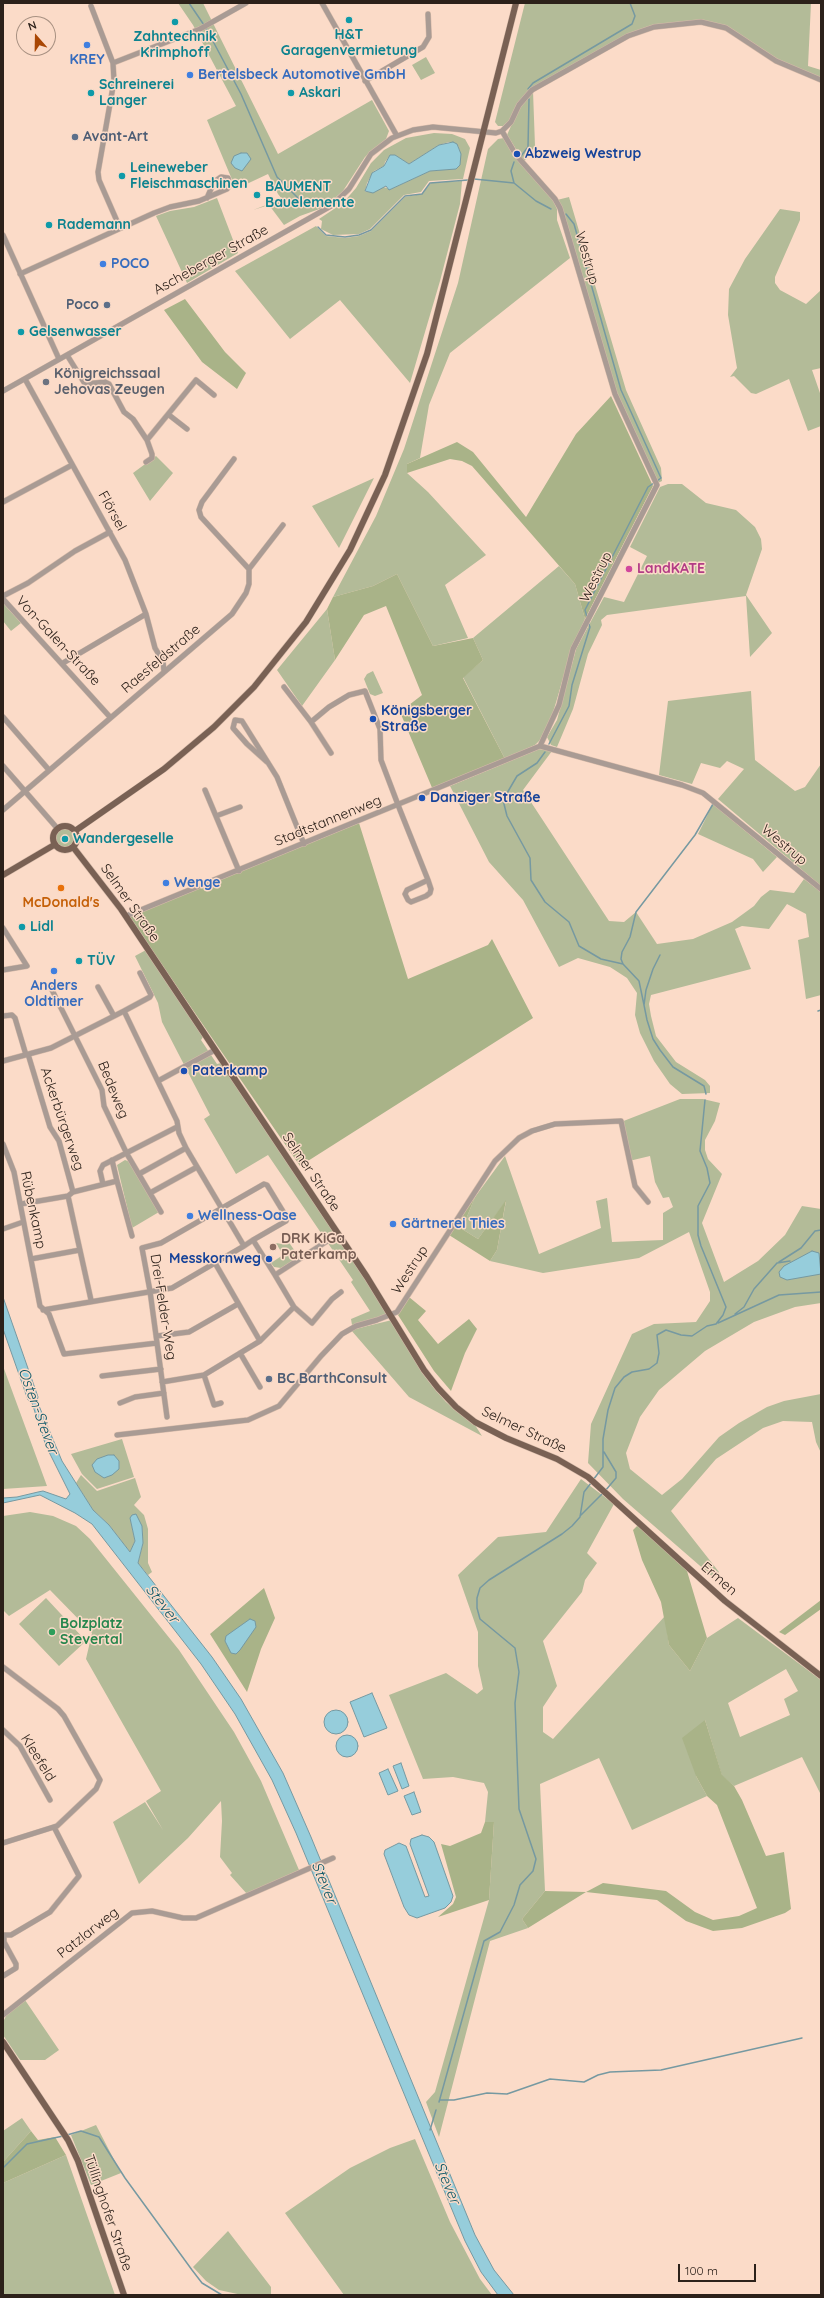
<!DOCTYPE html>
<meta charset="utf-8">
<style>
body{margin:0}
#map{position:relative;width:824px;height:2298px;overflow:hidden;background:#fbdbc8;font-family:Quicksand,sans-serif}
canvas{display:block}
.frame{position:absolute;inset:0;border:4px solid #2c211a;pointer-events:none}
.north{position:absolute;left:16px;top:16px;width:40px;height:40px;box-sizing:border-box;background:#fbdbc8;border:1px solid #a89182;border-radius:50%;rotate:340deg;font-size:11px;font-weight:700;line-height:16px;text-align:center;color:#2c211a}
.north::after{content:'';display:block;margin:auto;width:14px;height:18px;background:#a94705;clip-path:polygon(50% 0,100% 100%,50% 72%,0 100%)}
.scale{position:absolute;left:678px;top:2264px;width:78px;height:18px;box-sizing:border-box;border:2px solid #2c211a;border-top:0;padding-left:5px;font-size:12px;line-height:14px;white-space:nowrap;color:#2c211a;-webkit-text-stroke:3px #fbdbc8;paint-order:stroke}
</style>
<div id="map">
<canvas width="824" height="2298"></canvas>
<div class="frame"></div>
<div class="north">N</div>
<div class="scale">100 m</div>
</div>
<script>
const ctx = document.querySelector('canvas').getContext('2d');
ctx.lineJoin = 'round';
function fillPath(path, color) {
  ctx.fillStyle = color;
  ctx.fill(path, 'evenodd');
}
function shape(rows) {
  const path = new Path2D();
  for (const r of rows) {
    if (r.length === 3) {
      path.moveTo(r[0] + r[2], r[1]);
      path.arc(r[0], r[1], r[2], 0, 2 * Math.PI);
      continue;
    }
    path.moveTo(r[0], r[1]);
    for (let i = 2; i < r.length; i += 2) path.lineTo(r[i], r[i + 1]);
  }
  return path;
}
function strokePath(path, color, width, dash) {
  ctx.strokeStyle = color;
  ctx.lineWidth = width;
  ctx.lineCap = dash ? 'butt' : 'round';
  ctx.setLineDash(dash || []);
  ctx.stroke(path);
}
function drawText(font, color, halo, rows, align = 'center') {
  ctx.font = font + ' Quicksand,sans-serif';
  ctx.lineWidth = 3;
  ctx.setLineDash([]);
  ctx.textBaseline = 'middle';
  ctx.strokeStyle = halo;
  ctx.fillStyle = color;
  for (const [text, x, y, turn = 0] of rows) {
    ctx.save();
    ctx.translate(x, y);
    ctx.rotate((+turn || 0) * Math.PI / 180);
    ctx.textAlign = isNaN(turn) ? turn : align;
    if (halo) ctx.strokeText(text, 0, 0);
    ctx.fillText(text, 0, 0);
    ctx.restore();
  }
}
fillPath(shape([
 [178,3,203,3,278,154,372,100,389,131,386,139,365,157,343,191,325,207,300,216,284,225,269,205,253,210,282,199,278,194,268,174,236,189,207,120,236,106,193,25],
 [525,3,811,3,808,66,821,70,821,79,777,59,726,27,701,20,654,25,531,88,509,121,503,126,498,126,495,122],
 [426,57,435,73,421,80,412,65],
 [533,91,535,146,524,162,507,135,520,106],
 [434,133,452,134,465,139,470,148,463,179,429,181,421,192,404,195,370,229,359,234,333,235,321,229,322,221,319,219,343,203,356,188,371,163,384,150,406,138],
 [449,142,458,146,460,152,460,165,449,169,430,171,391,189,383,187,374,192,365,192,367,183,374,171,384,166,385,162,389,157,396,156,409,164,439,145],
 [504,138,515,157,552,198,557,209,557,220,570,258,450,353,429,405,420,458,407,464,407,473,428,492,486,555,445,585,468,638,433,646,397,574,373,586,333,597,376,516,404,449,458,283,488,149,498,139],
 [462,181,460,204,440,281,410,383,340,300,290,339,235,271,316,226,326,236,345,238,359,236,371,231,405,197,422,194,431,183],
 [569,197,626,390,661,468,662,481,658,483,615,393,557,200],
 [217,198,238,253,187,283,156,216,170,211,194,207],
 [780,209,800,212,800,220,775,277,775,283,780,290,806,304,821,290,821,368,812,370,821,396,821,426,808,431,789,379,756,394,751,393,734,376,730,377,737,368,728,315,729,289,745,259],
 [156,456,173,473,150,501,133,473],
 [374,478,339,548,312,506],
 [668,484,682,484,706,503,736,510,755,527,761,539,762,549,746,595,772,633,750,657,746,596,607,615,601,620,602,625,588,654,573,709,557,747,551,745,547,737,557,720,576,649,604,597,624,602,647,556,630,547,660,487],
 [559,566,575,584,585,619,572,648,552,716,540,740,535,745,505,759,463,677,483,660,473,638],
 [3,603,21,623,11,631,3,621],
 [327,609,335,660,302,706,277,670],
 [373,671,383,693,375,696,370,694,364,679,367,674],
 [751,691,755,760,795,791,805,787,821,764,821,886,718,799,744,769,727,761,720,768,701,763,692,784,659,775,668,701],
 [539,749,552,751,523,790,609,921,624,922,636,912,657,944,693,939,732,922,754,906,761,897,770,890,794,893,804,879,821,892,821,995,806,999,798,940,809,937,806,914,787,904,769,929,742,926,735,929,751,969,651,995,649,1004,651,1016,656,1036,676,1062,705,1080,710,1086,710,1093,682,1094,670,1084,654,1061,640,1033,635,1015,637,993,627,978,610,967,578,958,559,967,523,900,489,862,450,786],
 [713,804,777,857,763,872,753,859,698,834],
 [65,838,9],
 [146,950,203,1037,201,1040,217,1064,221,1063,389,1315,352,1325,351,1319,370,1311,351,1282,353,1280,268,1155,236,1174,204,1119,210,1115,162,1022,158,1003,135,956],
 [680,1099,703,1099,720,1103,715,1121,705,1140,705,1150,708,1159,722,1174,702,1223,724,1282,758,1261,785,1235,802,1206,821,1209,821,1303,795,1307,754,1322,705,1351,659,1390,640,1417,626,1453,630,1469,662,1495,682,1479,719,1437,739,1423,767,1407,784,1401,821,1394,821,1453,816,1442,812,1422,783,1421,763,1428,716,1459,671,1511,719,1572,714,1578,623,1499,588,1463,591,1424,632,1334,654,1324,696,1322,710,1301,710,1292,689,1232,639,1258,543,1273,490,1261,497,1250,506,1201,478,1239,462,1229,475,1197,505,1156,539,1254,601,1228,596,1201,607,1198,612,1242,663,1240,663,1213,673,1207,669,1197,663,1198,655,1182,650,1156,629,1161,621,1122],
 [125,1160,130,1162,159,1212,132,1228,117,1165],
 [288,1241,299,1257,281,1268,274,1267,271,1263,283,1255,276,1243,282,1244],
 [392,1320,421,1371,433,1387,446,1402,475,1425,482,1436,409,1397,351,1330],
 [3,1366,47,1486,3,1489],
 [122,1439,134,1477,97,1489,82,1474,71,1454],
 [81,1475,97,1491,135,1478,141,1497,134,1505,144,1515,148,1529,148,1563,152,1572,148,1575,138,1563,143,1543,142,1526,131,1522,135,1541,130,1552,109,1525,93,1510,76,1483],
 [581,1479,614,1504,587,1553,597,1563,585,1580,582,1592,543,1641,557,1686,543,1707,543,1732,553,1739,665,1616,669,1645,690,1671,707,1638,738,1618,821,1680,821,1795,802,1757,734,1786,722,1776,705,1720,696,1776,707,1796,632,1830,599,1758,540,1784,545,1891,522,1919,528,1928,490,1941,439,2137,426,2102,435,2092,489,1900,494,1822,485,1822,488,1792,484,1783,453,1777,423,1779,389,1695,446,1673,477,1694,483,1689,478,1666,478,1632,458,1575,498,1537,546,1532],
 [786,1669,798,1691,784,1699,790,1715,740,1737,728,1703],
 [30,1512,53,1516,76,1526,90,1539,179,1650,234,1732,261,1781,299,1870,247,1894,230,1875,232,1873,220,1857,222,1821,221,1801,188,1838,139,1884,113,1822,145,1802,163,1830,146,1801,161,1791,86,1659,92,1633,50,1590,9,1616,3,1610,3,1516],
 [46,1598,86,1641,59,1666,19,1624],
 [25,2000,59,2050,45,2060,20,2060,3,2035,3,2022,7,2014],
 [22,2118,31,2131,3,2162,3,2131],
 [96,2125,121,2173,91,2185,71,2135],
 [415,2139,450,2222,480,2279,492,2295,344,2295,285,2213,350,2168,390,2148],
 [66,2155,115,2295,3,2295,3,2183],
 [228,2231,271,2287,271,2295,242,2295,219,2290,206,2281,193,2267]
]), '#b3bb98');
fillPath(shape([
 [185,299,225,352,246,373,237,389,202,362,164,310],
 [611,396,653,486,585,619,575,584,472,466,462,461,450,459,407,473,407,464,457,442,473,452,526,517,576,434],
 [397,574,433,646,473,638,483,660,463,678,505,759,433,790,400,712,422,695,386,606,364,615,335,660,327,609,333,597,373,586],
 [359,823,408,979,488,945,492,939,533,1018,300,1166,129,917],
 [475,1197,462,1229,478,1239,506,1200,497,1250,490,1261,449,1235],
 [409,1297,426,1311,418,1320,438,1344,469,1319,477,1329,465,1353,451,1391,434,1371,398,1315],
 [638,1525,687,1571,707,1638,690,1671,669,1645,661,1602,642,1560,633,1530],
 [264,1588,275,1618,261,1649,247,1692,210,1634],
 [821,1600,821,1609,785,1635,779,1632],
 [705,1720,722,1775,734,1786,742,1800,766,1856,784,1852,791,1909,785,1913,742,1928,713,1931,686,1921,657,1900,586,1892,528,1928,522,1919,545,1891,586,1892,603,1883,666,1891,695,1912,713,1920,739,1916,757,1908,717,1805,707,1796,696,1776,682,1738],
 [485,1822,494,1822,489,1900,438,1917,453,1904,456,1897,441,1844,450,1846,481,1833],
 [31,2131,38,2140,55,2137,66,2155,3,2183,3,2162]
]), '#a9b388');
const water = shape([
 [453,142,457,144,461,154,460,165,456,169,430,171,389,190,386,186,373,193,365,191,372,173,384,166,390,155,395,155,409,164,439,145,453,142],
 [241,153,247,153,251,159,242,171,235,168,231,163,234,156,241,153],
 [812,1251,819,1253,821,1274,787,1280,780,1277,779,1272,784,1266,812,1251],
 [3,1297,38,1397,37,1401,62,1461,93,1510,109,1525,130,1552,135,1541,130,1518,132,1515,136,1514,142,1526,143,1543,138,1563,212,1657,241,1699,283,1773,311,1837,475,2235,494,2270,514,2295,498,2295,481,2272,465,2241,296,1833,272,1780,235,1714,201,1664,92,1524,75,1513,40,1495,3,1503,3,1498,17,1497,38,1492,43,1491,66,1499,70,1494,46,1446,32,1403,28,1400,3,1329,3,1297],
 [114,1455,119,1461,119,1469,112,1475,104,1478,95,1472,92,1465,97,1459,108,1455,114,1455],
 [250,1619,255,1621,256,1627,240,1650,236,1654,231,1653,225,1641,226,1636,250,1619],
 [372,1693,387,1728,364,1737,350,1702,372,1693],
 [336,1722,12],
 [347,1746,11],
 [401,1763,409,1786,402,1789,393,1766,401,1763],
 [388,1769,398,1791,388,1795,379,1773,388,1769],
 [414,1792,421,1812,412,1815,404,1796,414,1792],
 [422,1835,429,1837,434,1842,453,1896,451,1902,445,1908,417,1918,409,1915,404,1907,384,1854,385,1850,399,1843,406,1846,425,1897,429,1896,410,1844,411,1839,422,1835]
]);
fillPath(water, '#96cddb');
strokePath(water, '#7699a1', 1);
strokePath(shape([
 [189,3,204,25],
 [206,28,241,94,277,177,308,208],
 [528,89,533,83,632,24,635,16,630,3],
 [521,156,528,147,529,99],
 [474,179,514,183,536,201,551,209],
 [514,183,511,171,514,162],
 [566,214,574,224,621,390,661,478,657,481],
 [318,227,326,235,345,237,359,235,371,230,405,196,422,194,430,183,468,180],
 [587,617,585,610,648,487,654,483],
 [549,744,569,706,572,685,590,627,588,622],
 [545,752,537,763,517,776,503,800,507,816,530,858,531,880,545,902,569,922,579,946,601,959,623,964,639,981,644,1005],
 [660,955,653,969,646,990,644,1005,647,1020,653,1039,660,1050,673,1067,704,1086,706,1094],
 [623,964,621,959,622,952,630,937,636,912,695,835,713,804],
 [818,1011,821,1010],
 [779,1262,801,1248,815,1231,821,1230],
 [735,1314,744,1307,754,1289,777,1263,790,1261],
 [718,1323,779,1295,821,1292],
 [604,1452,616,1472,616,1478,605,1491],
 [593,1480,603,1467,603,1439,608,1410,615,1388,624,1377,632,1372,649,1369,657,1363,659,1353,657,1335,666,1330,681,1335,692,1336,707,1326,716,1324,723,1315,726,1307,701,1246,698,1235,698,1206,710,1183,707,1168,700,1151,705,1100],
 [580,1516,602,1494],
 [440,2100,454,2100,487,2093,507,2094,550,2079,584,2082,598,2075,610,2072,661,2070,802,2038],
 [439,2102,484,1941,500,1932,514,1905,520,1885,533,1871,536,1859,519,1809,515,1703,519,1672,515,1648,480,1619,477,1608,477,1598,480,1588,489,1580,562,1534,572,1526,580,1517,584,1492,591,1483],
 [430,2130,436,2110],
 [67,2135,81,2131,99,2137,125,2178,192,2270,202,2283,222,2295],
 [3,2168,27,2144,63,2136]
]), '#7699a1', 1.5);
const minor = shape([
 [322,3,397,136],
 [91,6,113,63,114,81,98,172,99,180,120,228],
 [113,63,200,29,246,3],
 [365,81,423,47,429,37,428,14],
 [502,131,516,155,555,199,560,208,615,394,657,485,573,649,559,705,540,746],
 [3,235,59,359],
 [20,274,154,213,170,207,199,201,227,189,230,185,228,178,221,177,214,182,207,198],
 [67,355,85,384,105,382,109,384,124,412,133,419,147,440,152,454,152,458,146,462],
 [25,379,125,560,146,614,155,648,163,661,164,672],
 [3,391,331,206,349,189,371,154,392,138,413,130,433,127,496,133,502,131,511,122,519,105,532,90,628,36,654,27,701,22,726,28,776,61,821,80],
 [169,415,187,429],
 [147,440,196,380,214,395],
 [234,459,202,502,199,510,201,517,249,569],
 [3,502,72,465],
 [3,596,28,583,75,551,110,532],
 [3,599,110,717],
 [63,663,146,614],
 [284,687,311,722,329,707,349,695,365,691,380,729,381,760,400,810,428,880,431,889,430,893,426,896,411,902,408,900,405,894,407,890,428,880],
 [3,717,49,770],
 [311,722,331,753],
 [540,746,682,785,703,793,821,889],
 [267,762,247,744,233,728,235,720,242,721,277,777,304,844],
 [3,766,57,828],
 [205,790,239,871],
 [3,810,232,614,246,593,249,584,249,569,283,525],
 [216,816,240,807],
 [126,916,540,746],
 [3,928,27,966,3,970],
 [98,987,114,1016],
 [51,988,102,1090,104,1106,127,1154,161,1212],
 [124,1011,150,997,151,995,140,973],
 [3,1016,12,1015,15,1018,26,1055],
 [28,1054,50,1127,59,1141,73,1192],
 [3,1061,51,1048,124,1011,177,1121,179,1133,186,1148,244,1246,253,1240,275,1275,338,1234],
 [158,1081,215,1050],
 [3,1144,14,1172,40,1306,49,1314,64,1354,157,1343],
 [139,1174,186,1148],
 [117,1181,132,1236],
 [103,1184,100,1171,103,1165,177,1127],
 [150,1193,197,1167],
 [68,1196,91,1300],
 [21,1204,68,1196,73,1192,117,1181,112,1160],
 [3,1229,23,1222],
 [31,1259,80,1250],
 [215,1263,260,1341],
 [294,1307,312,1323,332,1299,341,1292],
 [43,1310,172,1288,244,1246],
 [157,1336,189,1332,238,1304],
 [240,1353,260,1387],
 [204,1375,214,1405,221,1403],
 [102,1376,161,1369],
 [162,1382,204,1375,260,1341,294,1307,275,1275],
 [120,1403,135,1397,164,1393],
 [167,1417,150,1291,142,1248,161,1243,264,1184,267,1185,287,1218,286,1221,253,1240],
 [117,1435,248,1420,279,1406,321,1356,342,1334,356,1326,377,1320,397,1312,495,1161,519,1138,532,1131,555,1124,621,1121,635,1186,648,1202],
 [3,1667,58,1709,64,1716,100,1780,96,1789,57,1826,3,1843],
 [3,1730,20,1746,50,1800],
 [3,1935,11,1935,50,1912,79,1876,54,1827],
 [3,1976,16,1968,16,1964,4,1942,4,1936],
 [3,2015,132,1913,152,1911,183,1918,196,1918,333,1858]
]);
const major = shape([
 [65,838,12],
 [75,831,164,769,214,727,254,687,306,622,350,550,385,475,427,354,516,3],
 [73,847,121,909,367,1277,424,1370,438,1388,456,1407,475,1422,506,1438,557,1459,588,1477,725,1601,821,1676],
 [3,875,54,845],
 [3,2042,68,2140,78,2161,124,2295]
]);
strokePath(minor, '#d6baa9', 6);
strokePath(major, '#d6baa9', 7);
strokePath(minor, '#a99b94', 5);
strokePath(major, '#796154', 6);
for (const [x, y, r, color] of [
 [349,20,4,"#0f9aa8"],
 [175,22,4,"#0f9aa8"],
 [87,45,4,"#3f7fe0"],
 [190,75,4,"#3f7fe0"],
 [91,93,4,"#0f9aa8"],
 [291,93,4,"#0f9aa8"],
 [75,137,4,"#5c6f8a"],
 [517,154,4,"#1a4fb4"],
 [122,176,4,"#0f9aa8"],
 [257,195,4,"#0f9aa8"],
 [49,225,4,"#0f9aa8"],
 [103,264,4,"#3f7fe0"],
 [107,305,4,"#5c6f8a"],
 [21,332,4,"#0f9aa8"],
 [46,382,4,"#6b7280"],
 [629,569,4,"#d1479c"],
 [373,719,4,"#1a4fb4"],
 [422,798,4,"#1a4fb4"],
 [65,839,4,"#0f9aa8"],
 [166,883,4,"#3f7fe0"],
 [61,888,4,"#e8710a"],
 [22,927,4,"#0f9aa8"],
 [79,961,4,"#0f9aa8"],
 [54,971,4,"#3f7fe0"],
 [184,1071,4,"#1a4fb4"],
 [190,1216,4,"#3f7fe0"],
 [393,1224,4,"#3f7fe0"],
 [273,1247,4,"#8d6e63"],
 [269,1259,4,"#1a4fb4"],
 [269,1379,4,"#5c6f8a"],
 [52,1632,4,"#2e9e5b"]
]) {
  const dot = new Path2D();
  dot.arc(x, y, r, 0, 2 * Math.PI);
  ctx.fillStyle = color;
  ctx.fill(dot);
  strokePath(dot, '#fbdbc8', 1.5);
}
drawText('bold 14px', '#0d838f', '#fbdbc8', [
 ["H&T",349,35,"center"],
 ["Garagenvermietung",349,51,"center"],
 ["Zahntechnik",175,37,"center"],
 ["Krimphoff",175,53,"center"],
 ["Schreinerei",99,85],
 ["Langer",99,101],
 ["Askari",299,93],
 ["Leineweber",130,168],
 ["Fleischmaschinen",130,184],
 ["BAUMENT",265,187],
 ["Bauelemente",265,203],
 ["Rademann",57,225],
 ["Gelsenwasser",29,332],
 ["Wandergeselle",73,839],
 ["Lidl",30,927],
 ["TÜV",87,961]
], 'left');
drawText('bold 14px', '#366cbe', '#fbdbc8', [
 ["KREY",87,60,"center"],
 ["Bertelsbeck Automotive GmbH",198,75],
 ["POCO",111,264],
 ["Wenge",174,883],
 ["Anders",54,986,"center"],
 ["Oldtimer",54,1002,"center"],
 ["Wellness-Oase",198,1216],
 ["Gärtnerei Thies",401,1224]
], 'left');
drawText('bold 14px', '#4e5e75', '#fbdbc8', [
 ["Avant-Art",83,137],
 ["Poco",99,305,"right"],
 ["BC BarthConsult",277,1379]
], 'left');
drawText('bold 14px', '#164399', '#fbdbc8', [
 ["Abzweig Westrup",525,154],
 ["Königsberger",381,711],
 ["Straße",381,727],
 ["Danziger Straße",430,798],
 ["Paterkamp",192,1071],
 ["Messkornweg",261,1259,"right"]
], 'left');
drawText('14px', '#2c211a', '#fbdbc8', [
 ["Westrup",587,258,74],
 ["Ascheberger Straße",211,260,-29],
 ["Flörsel",112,511,61],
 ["Westrup",596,577,-63],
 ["Von-Galen-Straße",58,641,47],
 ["Raesfeldstraße",161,659,-40],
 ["Stadtstannenweg",328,821,-22],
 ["Westrup",784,845,40],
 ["Selmer Straße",130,903,55],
 ["Bedeweg",113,1090,68],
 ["Ackerbürgerweg",62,1119,71],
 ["Selmer Straße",311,1172,56],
 ["Rübenkamp",33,1210,78],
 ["Westrup",410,1270,-57],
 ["Drei-Felder-Weg",163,1307,81],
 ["Selmer Straße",524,1430,25],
 ["Ermen",719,1579,41],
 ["Kleefeld",38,1758,58],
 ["Patzlarweg",88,1933,-38],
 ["Tüllinghofer Straße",108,2213,71]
]);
drawText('bold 14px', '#5b616d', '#fbdbc8', [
 ["Königreichssaal",54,374],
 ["Jehovas Zeugen",54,390]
], 'left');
drawText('bold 14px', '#b23c85', '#fbdbc8', [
 ["LandKATE",637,569]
], 'left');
drawText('bold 14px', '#c56008', '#fbdbc8', [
 ["McDonald's",61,903]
]);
drawText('bold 14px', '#785e54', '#fbdbc8', [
 ["DRK KiGa",281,1239],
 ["Paterkamp",281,1255]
], 'left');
drawText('bold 14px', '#27864d', '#fbdbc8', [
 ["Bolzplatz",60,1624],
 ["Stevertal",60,1640]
], 'left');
drawText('italic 15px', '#105b6b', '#fbdbc8', [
 ["Osten-Stever",38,1411,70],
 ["Stever",162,1604,52],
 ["Stever",324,1883,68],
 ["Stever",447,2183,67]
]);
</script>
